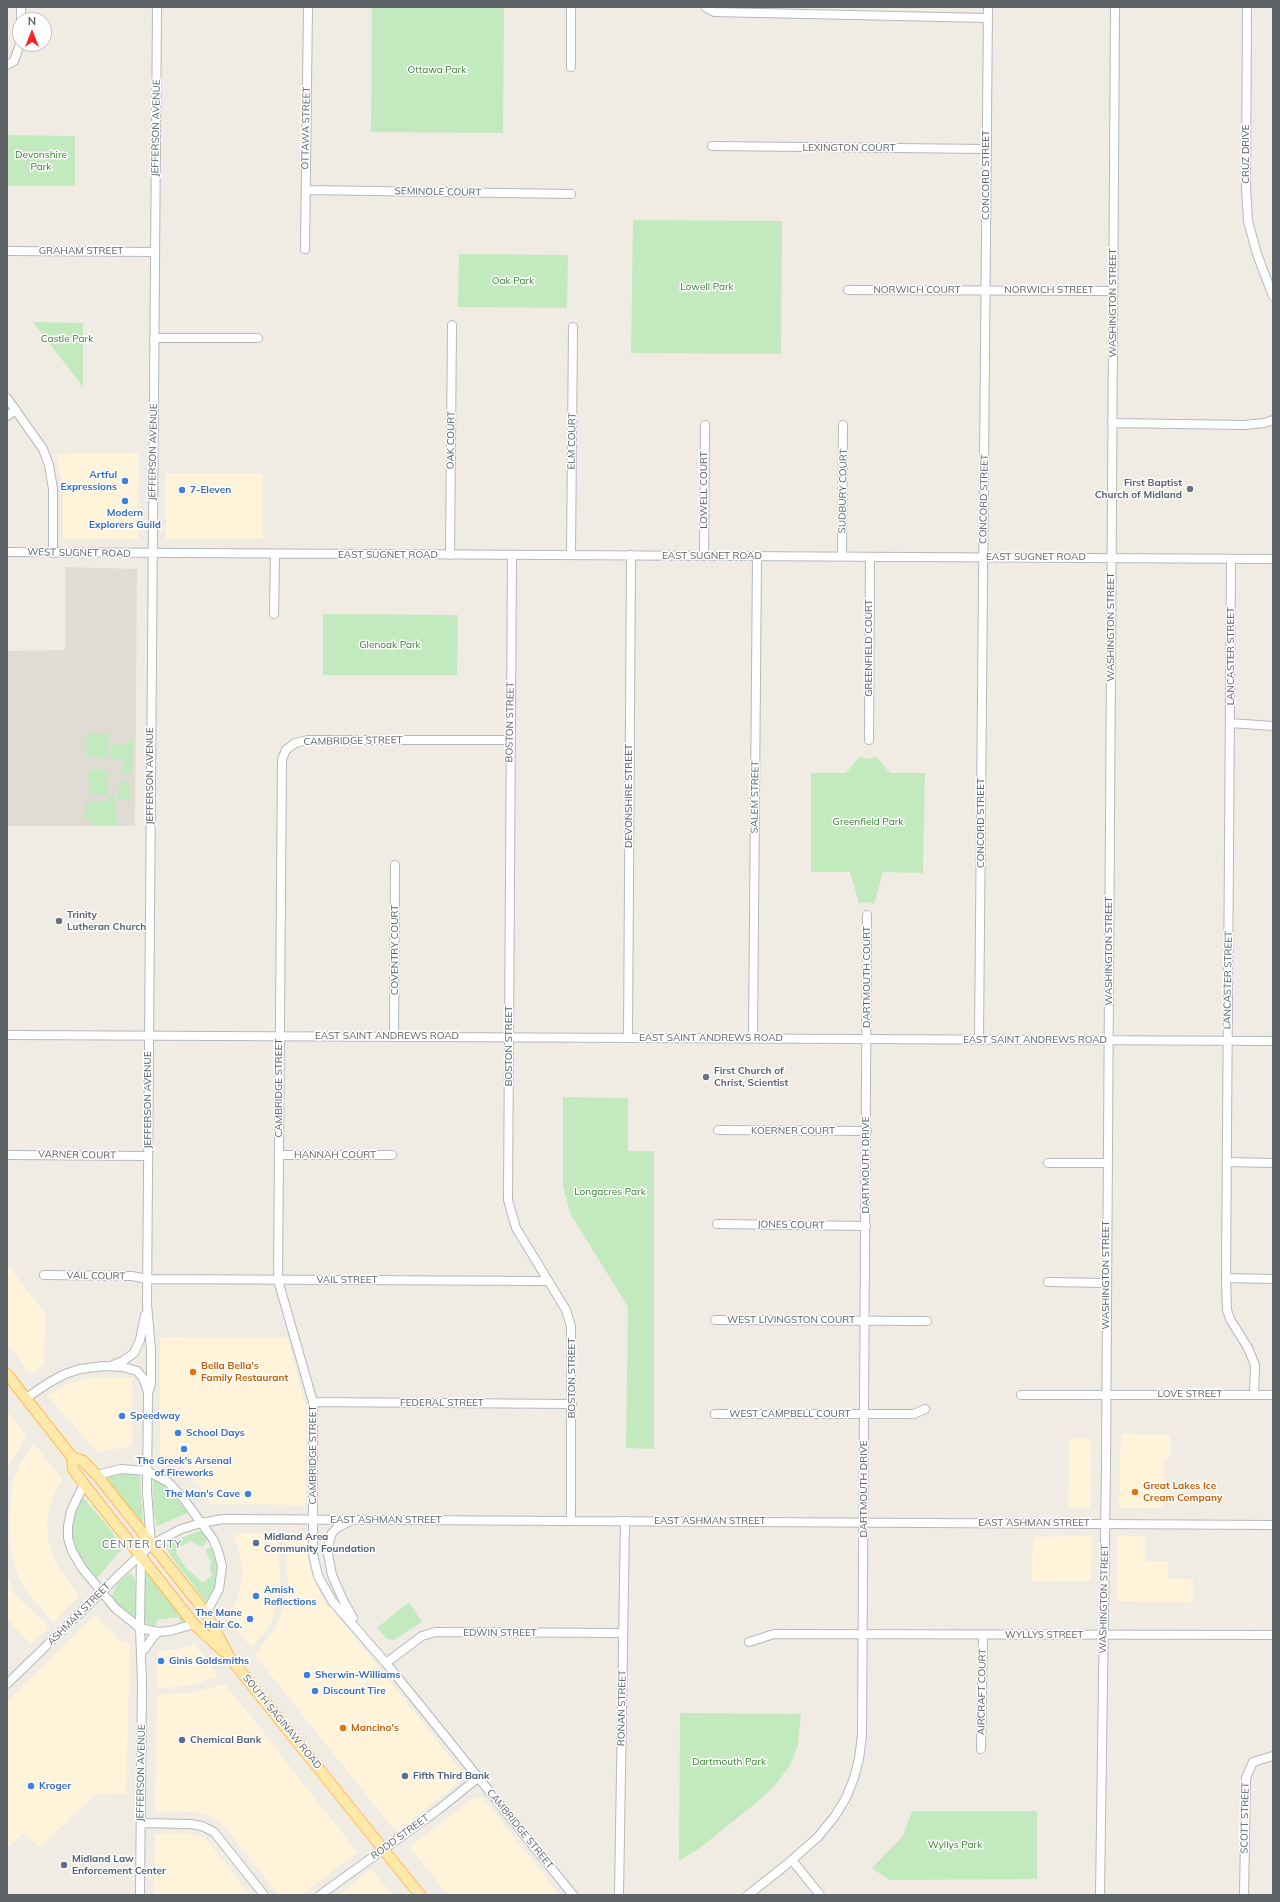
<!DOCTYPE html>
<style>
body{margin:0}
#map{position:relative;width:1280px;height:1902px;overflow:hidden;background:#f0ece4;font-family:Mulish,sans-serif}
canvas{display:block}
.frame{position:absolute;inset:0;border:8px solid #5c6266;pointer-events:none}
.north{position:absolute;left:12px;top:12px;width:40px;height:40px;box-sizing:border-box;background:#fff;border:1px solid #bec0c2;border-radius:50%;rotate:0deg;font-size:11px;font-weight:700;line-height:16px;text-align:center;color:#5c6266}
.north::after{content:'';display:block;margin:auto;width:14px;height:18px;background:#f72326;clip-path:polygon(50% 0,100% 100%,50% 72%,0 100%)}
</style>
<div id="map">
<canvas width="1280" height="1902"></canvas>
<div class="frame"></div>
<div class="north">N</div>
</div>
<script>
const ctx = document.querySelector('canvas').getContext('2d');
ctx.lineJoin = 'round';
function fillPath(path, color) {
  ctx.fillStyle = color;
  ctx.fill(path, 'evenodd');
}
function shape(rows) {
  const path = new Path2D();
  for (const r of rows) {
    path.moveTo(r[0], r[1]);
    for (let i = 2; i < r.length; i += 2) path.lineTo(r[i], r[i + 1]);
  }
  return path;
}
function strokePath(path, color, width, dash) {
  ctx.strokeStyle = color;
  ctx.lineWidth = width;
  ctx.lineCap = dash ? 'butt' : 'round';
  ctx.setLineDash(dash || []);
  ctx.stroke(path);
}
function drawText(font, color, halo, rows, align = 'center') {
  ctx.font = font + ' Mulish,sans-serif';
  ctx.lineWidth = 3;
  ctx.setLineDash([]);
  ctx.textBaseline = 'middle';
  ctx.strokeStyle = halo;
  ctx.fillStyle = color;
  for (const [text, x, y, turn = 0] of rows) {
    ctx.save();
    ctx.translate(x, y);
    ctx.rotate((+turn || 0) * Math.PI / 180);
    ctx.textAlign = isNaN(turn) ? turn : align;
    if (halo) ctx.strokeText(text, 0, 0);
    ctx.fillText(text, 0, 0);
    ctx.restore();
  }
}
fillPath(shape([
 [83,453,138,453,138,539,63,539,63,485,56,455],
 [166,473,263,473,263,539,166,539],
 [7,1264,45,1314,44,1364,31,1375,7,1343],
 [160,1337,288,1338,306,1408,306,1505,212,1504,187,1471,176,1461,160,1453],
 [88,1378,132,1378,132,1446,97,1452,48,1396,66,1385],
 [7,1411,26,1435,7,1470],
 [1121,1434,1170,1435,1170,1458,1164,1458,1163,1508,1119,1508],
 [1070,1438,1091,1439,1090,1508,1068,1507],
 [34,1444,62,1479,53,1497,49,1510,47,1524,49,1546,57,1565,79,1596,53,1623,24,1588,16,1571,11,1551,9,1527,12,1485,19,1465],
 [233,1533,278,1533,280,1586,272,1620,264,1633,251,1647,227,1619,237,1599,243,1577,240,1554],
 [285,1534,306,1534,308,1561,312,1574,322,1596,466,1777,398,1831,392,1827,255,1655,276,1627,284,1608,288,1584],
 [1092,1536,1091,1581,1032,1581,1033,1537],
 [1118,1536,1145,1536,1145,1561,1168,1561,1168,1579,1193,1579,1193,1602,1117,1601],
 [7,1574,14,1594,49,1627,31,1644,7,1619],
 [95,1615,111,1632,119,1640,130,1644,126,1794,96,1794,40,1847,24,1833,7,1848,7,1701],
 [195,1644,218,1676,192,1685,178,1687,157,1688,158,1651,179,1649],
 [225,1684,357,1852,302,1895,279,1895,224,1826,210,1816,196,1812,155,1811,157,1695,190,1693],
 [475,1797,479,1799,483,1798,560,1895,447,1895,410,1847],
 [155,1834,189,1834,202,1837,209,1843,250,1895,154,1895],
 [371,1869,393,1895,339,1895,343,1892]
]), '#fff3da');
fillPath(shape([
 [65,567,137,569,135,826,7,826,7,651,65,650]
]), '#e0dbd3');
fillPath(shape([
 [372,7,504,7,503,133,371,132],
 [7,135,75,136,75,186,7,186],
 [633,220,782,221,781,354,631,353],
 [459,254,568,255,567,308,458,307],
 [33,322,83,323,83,387],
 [323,614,458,615,457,675,323,675],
 [87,733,109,733,109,757,86,757],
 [126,740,133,740,132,774,122,774,123,760,111,759,112,744,126,745],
 [859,757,868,759,877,757,890,773,925,773,923,873,883,872,874,904,867,902,859,904,850,872,811,872,811,773,846,773],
 [90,770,105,770,107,775,108,795,90,794,88,772],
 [119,781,129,781,131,799,118,799],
 [110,796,115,796,115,811,118,811,118,825,92,825,92,819,84,819,85,801,107,801],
 [563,1097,628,1098,628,1151,654,1151,654,1449,626,1448,628,1307,570,1213,563,1187],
 [118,1472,137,1474,140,1477,143,1521,141,1523,104,1479,106,1475],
 [154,1479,160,1481,169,1489,188,1513,157,1526,153,1508,153,1483],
 [82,1496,110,1529,122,1549,96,1579,81,1559,75,1548,72,1537,72,1519],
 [199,1531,203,1532,208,1539,206,1543,203,1546,199,1546,192,1541,179,1547,176,1552,185,1567,203,1583,212,1575,210,1570,211,1561,207,1555,206,1550,209,1548,213,1548,217,1564,216,1582,208,1602,206,1602,170,1555,166,1547,168,1543],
 [146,1571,186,1621,181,1622,178,1617,157,1620,157,1623,154,1626,146,1623,143,1617,143,1573],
 [131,1574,134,1577,136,1591,136,1620,124,1613,112,1600,112,1596,116,1586,126,1576],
 [409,1602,422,1622,394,1640,387,1639,377,1628],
 [680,1713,801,1714,798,1745,790,1765,777,1783,762,1798,701,1847,679,1861],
 [912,1811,1037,1811,1037,1879,889,1880,872,1868,903,1836]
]), '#c3e9bf');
const minor = shape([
 [705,7,714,12,988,18],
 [1247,7,1246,187,1248,221,1257,254,1273,296],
 [21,20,21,7],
 [7,65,14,61,20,44],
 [571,67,571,7],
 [712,146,986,149],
 [306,190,571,194],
 [305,249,308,7],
 [7,251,155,252],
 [848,290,1113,291],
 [154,338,258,338],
 [7,398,43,449,49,465,53,489,53,553],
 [7,416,16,410],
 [1112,423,1244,425,1264,423,1273,420],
 [7,552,1273,559],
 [450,555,452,325],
 [512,555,508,1200,516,1228,566,1310,571,1326,571,1521],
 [571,555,573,327],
 [704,556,705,425],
 [842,556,843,425],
 [1231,559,1226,1278,1227,1310,1230,1319,1248,1348,1255,1365,1254,1395],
 [274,614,275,554],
 [1230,723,1273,726],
 [510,740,308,740,295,743,286,750,282,759,278,1280,313,1402,313,1554,318,1576,332,1601,386,1663,573,1895],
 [869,740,870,557],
 [7,1035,1273,1041],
 [394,1036,395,865],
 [628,1037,631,555],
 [753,1038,757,556],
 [979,1039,988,7],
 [718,1130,867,1131],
 [7,1155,147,1156],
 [279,1155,392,1155],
 [1227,1162,1273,1163],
 [1048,1163,1107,1163],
 [717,1224,866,1226],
 [44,1275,132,1276,147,1279,547,1281],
 [1226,1278,1273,1279],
 [1048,1282,1107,1283],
 [715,1320,927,1321],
 [113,1365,123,1361,134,1353,140,1340,145,1315],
 [1021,1395,1273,1395],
 [26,1398,50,1382,65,1374,80,1369,104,1366,123,1367,137,1371,143,1378,148,1392],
 [313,1402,572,1404],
 [715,1414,914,1414,925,1409],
 [97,1475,121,1469,147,1471,168,1482,183,1498,213,1539,218,1551,222,1566,219,1589,206,1613],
 [84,1484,71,1511,68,1526,68,1538,72,1551,82,1568,116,1609,140,1628,158,1632,170,1631,194,1624],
 [349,1522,338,1527,332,1533,327,1549,332,1575,343,1600,353,1618],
 [151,1544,147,1491,148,1394,151,1383,151,1350,147,1304,157,7],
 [749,1642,774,1634,1273,1635],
 [142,1651,145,1649,153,1637,158,1632],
 [386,1663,422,1636,435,1632,623,1633],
 [7,1684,124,1570,151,1545,181,1529,201,1523,223,1519,1273,1525],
 [981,1749,983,1635],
 [141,1823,190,1824,202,1826,214,1832,264,1895],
 [792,1860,820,1895],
 [140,1895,142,1683,140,1628,141,1554],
 [320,1895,438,1810,479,1777],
 [619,1895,625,1521],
 [748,1895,786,1865,818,1837,835,1816,846,1798,854,1778,859,1759,862,1736,867,915],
 [1100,1895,1106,1467,1115,7],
 [1244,1895,1246,1778,1253,1762,1273,1756]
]);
const major = shape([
 [7,1374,72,1457,83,1461,97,1475,206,1613,230,1658,420,1895],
 [72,1457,73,1469,84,1484,194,1624,223,1651]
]);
strokePath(minor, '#b5b8bc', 10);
strokePath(major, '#fdbc50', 12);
strokePath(minor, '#fff', 8);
strokePath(major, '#ffe9aa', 10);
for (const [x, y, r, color] of [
 [125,481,4,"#3f7fe0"],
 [1190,489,4,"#6b7280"],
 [182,490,4,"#3f7fe0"],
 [125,501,4,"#3f7fe0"],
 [59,921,4,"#6b7280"],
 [706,1077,4,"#6b7280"],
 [193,1372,4,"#e8710a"],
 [122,1416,4,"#3f7fe0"],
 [178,1433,4,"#3f7fe0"],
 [184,1449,4,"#3f7fe0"],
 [1135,1492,4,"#e8710a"],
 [248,1494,4,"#3f7fe0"],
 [256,1543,4,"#5c6f8a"],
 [256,1596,4,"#3f7fe0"],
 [250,1619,4,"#3f7fe0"],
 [161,1661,4,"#3f7fe0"],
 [307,1675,4,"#3f7fe0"],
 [315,1691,4,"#3f7fe0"],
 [343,1728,4,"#e8710a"],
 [182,1740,4,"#5c6f8a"],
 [405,1776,4,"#5c6f8a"],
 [31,1786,4,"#3f7fe0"],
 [64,1865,4,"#5c6f8a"]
]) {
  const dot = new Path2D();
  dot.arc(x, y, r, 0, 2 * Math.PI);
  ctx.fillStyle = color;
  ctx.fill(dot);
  strokePath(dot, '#fff', 1.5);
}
drawText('10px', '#31842d', '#fff', [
 ["Ottawa Park",437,70],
 ["Devonshire",41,155],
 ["Park",41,167],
 ["Oak Park",513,281],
 ["Lowell Park",707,287],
 ["Castle Park",67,339],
 ["Glenoak Park",390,645],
 ["Greenfield Park",868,822],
 ["Longacres Park",610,1192],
 ["Dartmouth Park",729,1762],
 ["Wyllys Park",955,1845]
]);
drawText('10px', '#5c6266', '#fff', [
 ["JEFFERSON AVENUE",156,128,-89],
 ["OTTAWA STREET",306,128,-89],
 ["LEXINGTON COURT",849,148],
 ["CRUZ DRIVE",1246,154,-90],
 ["CONCORD STREET",986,175,-90],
 ["SEMINOLE COURT",438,192,1],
 ["GRAHAM STREET",81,251],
 ["NORWICH COURT",917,290],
 ["NORWICH STREET",1049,290],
 ["WASHINGTON STREET",1113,303,-90],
 ["OAK COURT",451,440,-89],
 ["ELM COURT",572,441,-89],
 ["JEFFERSON AVENUE",153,452,-89],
 ["LOWELL COURT",704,490,-90],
 ["SUDBURY COURT",843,491,-89],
 ["CONCORD STREET",984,499,-89],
 ["WEST SUGNET ROAD",79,553,1],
 ["EAST SUGNET ROAD",388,555],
 ["EAST SUGNET ROAD",712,556],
 ["EAST SUGNET ROAD",1036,557],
 ["WASHINGTON STREET",1111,627,-90],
 ["GREENFIELD COURT",869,648,-90],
 ["LANCASTER STREET",1231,656,-90],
 ["BOSTON STREET",510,722,-89],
 ["CAMBRIDGE STREET",353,741,-1],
 ["JEFFERSON AVENUE",150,776,-90],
 ["DEVONSHIRE STREET",629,796,-90],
 ["SALEM STREET",755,797,-89],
 ["CONCORD STREET",981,823,-90],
 ["COVENTRY COURT",395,950,-90],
 ["WASHINGTON STREET",1109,951,-90],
 ["DARTMOUTH COURT",867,977,-90],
 ["LANCASTER STREET",1228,980,-89],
 ["EAST SAINT ANDREWS ROAD",387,1036],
 ["EAST SAINT ANDREWS ROAD",711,1038],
 ["EAST SAINT ANDREWS ROAD",1035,1040],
 ["BOSTON STREET",509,1046,-90],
 ["CAMBRIDGE STREET",279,1088,-90],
 ["JEFFERSON AVENUE",148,1100,-90],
 ["KOERNER COURT",793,1131],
 ["VARNER COURT",77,1155,1],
 ["HANNAH COURT",335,1155],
 ["DARTMOUTH DRIVE",866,1165,-90],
 ["JONES COURT",791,1225,1],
 ["WASHINGTON STREET",1106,1275,-90],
 ["VAIL COURT",96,1276,1],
 ["VAIL STREET",347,1280],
 ["WEST LIVINGSTON COURT",791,1320],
 ["BOSTON STREET",572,1378,-90],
 ["LOVE STREET",1190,1394],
 ["FEDERAL STREET",442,1403],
 ["WEST CAMPBELL COURT",790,1414],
 ["CAMBRIDGE STREET",313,1455,-90],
 ["DARTMOUTH DRIVE",864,1489,-90],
 ["EAST ASHMAN STREET",386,1520],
 ["EAST ASHMAN STREET",710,1521],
 ["EAST ASHMAN STREET",1034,1523],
 ["WASHINGTON STREET",1104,1599,-89],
 ["ASHMAN STREET",79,1614,-45],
 ["EDWIN STREET",500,1633],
 ["WYLLYS STREET",1044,1635],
 ["AIRCRAFT COURT",982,1692,-89],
 ["RONAN STREET",622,1708,-89],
 ["SOUTH SAGINAW ROAD",282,1722,51],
 ["JEFFERSON AVENUE",141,1773,-89],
 ["SCOTT STREET",1245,1818,-89],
 ["CAMBRIDGE STREET",520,1829,51],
 ["RODD STREET",400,1837,-36]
]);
drawText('bold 10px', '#366cbe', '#fff', [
 ["Artful",117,475,"right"],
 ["Expressions",117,487,"right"],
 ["7-Eleven",190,490],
 ["Modern",125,513,"center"],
 ["Explorers Guild",125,525,"center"],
 ["Speedway",130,1416],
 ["School Days",186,1433],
 ["The Greek's Arsenal",184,1461,"center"],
 ["of Fireworks",184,1473,"center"],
 ["The Man's Cave",240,1494,"right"],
 ["Amish",264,1590],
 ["Reflections",264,1602],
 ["The Mane",242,1613,"right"],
 ["Hair Co.",242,1625,"right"],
 ["Ginis Goldsmiths",169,1661],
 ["Sherwin-Williams",315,1675],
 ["Discount Tire",323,1691],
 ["Kroger",39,1786]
], 'left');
drawText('bold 10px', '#5b616d', '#fff', [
 ["First Baptist",1182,483,"right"],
 ["Church of Midland",1182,495,"right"],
 ["Trinity",67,915],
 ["Lutheran Church",67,927],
 ["First Church of",714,1071],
 ["Christ, Scientist",714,1083]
], 'left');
drawText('bold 10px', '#c56008', '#fff', [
 ["Bella Bella's",201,1366],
 ["Family Restaurant",201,1378],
 ["Great Lakes Ice",1143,1486],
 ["Cream Company",1143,1498],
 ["Mancino's",351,1728]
], 'left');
drawText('bold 10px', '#4e5e75', '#fff', [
 ["Midland Area",264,1537],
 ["Community Foundation",264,1549],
 ["Chemical Bank",190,1740],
 ["Fifth Third Bank",413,1776],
 ["Midland Law",72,1859],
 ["Enforcement Center",72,1871]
], 'left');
ctx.letterSpacing = '1px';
drawText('11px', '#6d7478', '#fff', [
 ["CENTER CITY",142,1545]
]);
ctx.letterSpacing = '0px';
</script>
